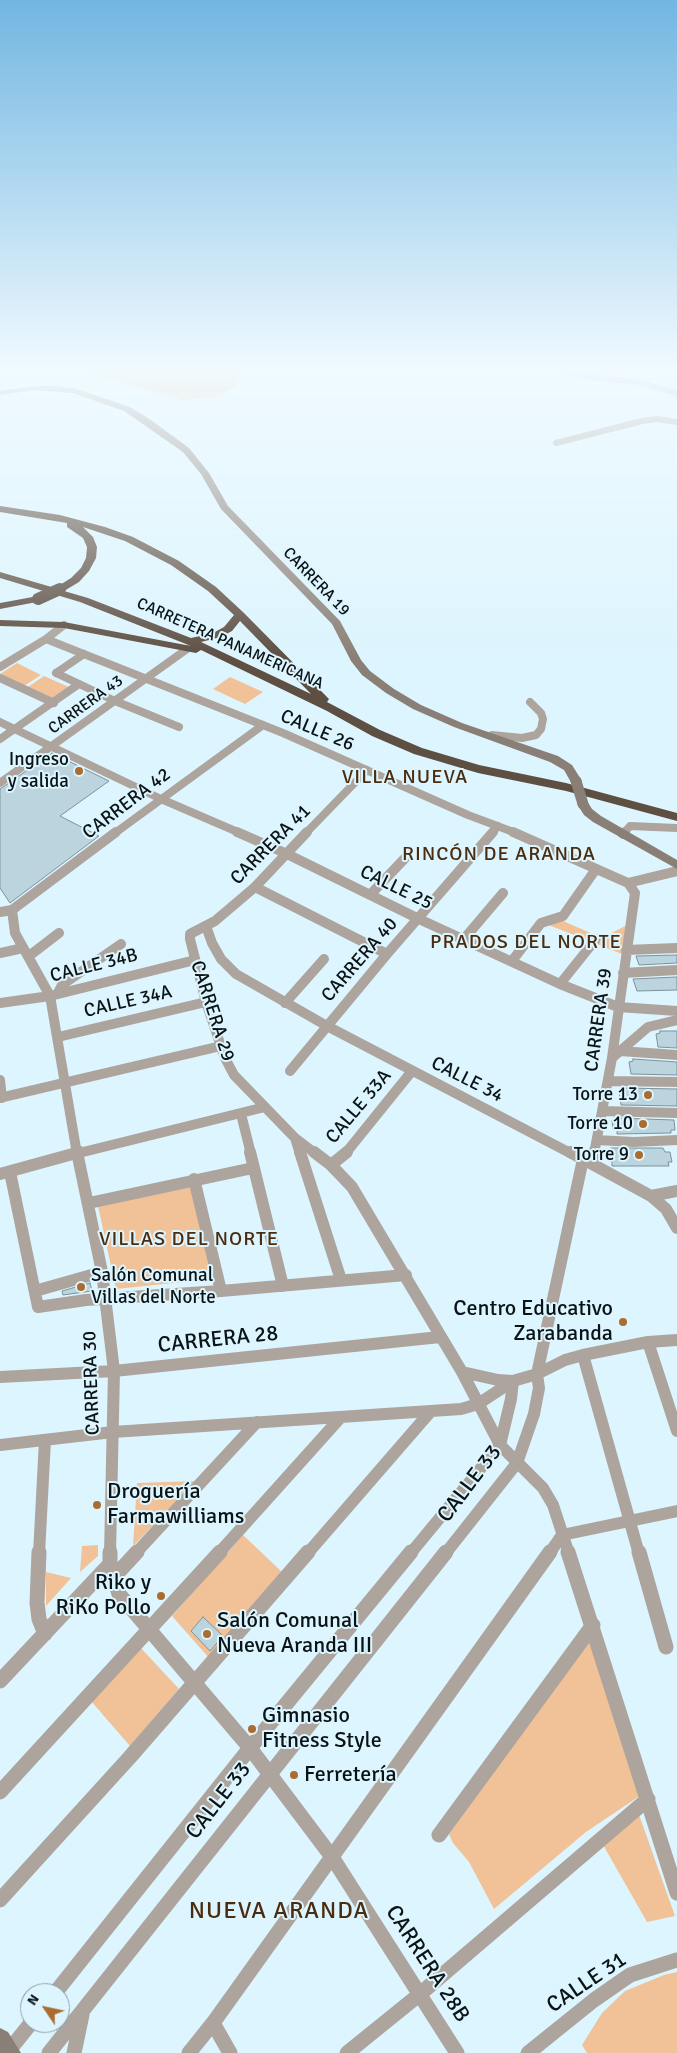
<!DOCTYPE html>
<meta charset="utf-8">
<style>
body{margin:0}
#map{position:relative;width:677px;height:2053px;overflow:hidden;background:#ddf5fe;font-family:Signika,sans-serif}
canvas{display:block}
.north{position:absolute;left:20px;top:1983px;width:50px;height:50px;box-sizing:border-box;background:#ddf5fe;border:1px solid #899ba1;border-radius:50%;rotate:304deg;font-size:14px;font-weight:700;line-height:20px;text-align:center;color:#0a1316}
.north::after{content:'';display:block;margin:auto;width:18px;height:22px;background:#aa6d31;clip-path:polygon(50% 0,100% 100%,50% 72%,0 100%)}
</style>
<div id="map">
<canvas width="677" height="2053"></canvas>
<div class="north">N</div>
</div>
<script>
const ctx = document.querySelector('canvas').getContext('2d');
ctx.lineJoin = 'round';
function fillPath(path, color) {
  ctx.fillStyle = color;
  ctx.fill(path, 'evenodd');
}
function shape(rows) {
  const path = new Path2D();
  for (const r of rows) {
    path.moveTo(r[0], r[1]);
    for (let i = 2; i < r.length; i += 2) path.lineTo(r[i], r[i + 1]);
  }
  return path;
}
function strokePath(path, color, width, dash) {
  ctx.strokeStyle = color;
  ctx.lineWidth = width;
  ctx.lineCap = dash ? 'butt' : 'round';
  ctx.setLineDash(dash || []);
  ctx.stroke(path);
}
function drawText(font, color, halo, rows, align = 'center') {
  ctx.font = font + ' Signika,sans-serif';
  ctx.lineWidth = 4;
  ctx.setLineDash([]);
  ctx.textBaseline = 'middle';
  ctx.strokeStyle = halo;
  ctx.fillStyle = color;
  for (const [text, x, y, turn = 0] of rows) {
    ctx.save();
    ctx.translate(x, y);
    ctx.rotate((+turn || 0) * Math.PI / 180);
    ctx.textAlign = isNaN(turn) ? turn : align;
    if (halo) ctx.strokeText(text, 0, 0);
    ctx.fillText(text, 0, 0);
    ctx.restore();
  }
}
fillPath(shape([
 [84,372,238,372,235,388,214,397,183,400],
 [17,663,41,675,24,686,0,674],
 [44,676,71,688,53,702,25,689],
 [230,677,263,692,245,704,213,689],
 [563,921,602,938,629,924,622,954,546,924],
 [190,1183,212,1279,116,1289,98,1206],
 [197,1481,133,1546,137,1483],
 [243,1535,283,1573,209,1658,172,1616],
 [98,1545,98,1556,80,1572,82,1546],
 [46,1572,71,1578,46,1606],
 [589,1640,641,1795,586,1832,494,1909,469,1862,453,1843,449,1834],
 [140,1647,179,1689,130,1746,91,1701],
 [638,1812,675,1916,647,1922,602,1843],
 [677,1972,677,2053,587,2053,582,2045,602,2013,625,1991,664,1975]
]), '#f1c198');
const building = shape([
 [52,753,109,781,60,816,99,836,10,903,0,888,0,789,52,753],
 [677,955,677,963,639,965,636,956,677,955],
 [677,977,677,990,637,991,633,979,677,977],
 [660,1031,677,1031,677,1048,658,1047,656,1034,660,1033,660,1031],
 [633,1059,677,1062,677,1075,631,1074,629,1062,633,1061,633,1059],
 [623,1088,677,1089,677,1106,621,1105,619,1091,623,1088],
 [617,1118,674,1120,675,1130,671,1130,671,1133,617,1134,617,1130,613,1130,612,1120,617,1120,617,1118],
 [611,1148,663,1148,665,1152,670,1152,672,1162,668,1162,669,1166,612,1166,612,1161,608,1161,607,1152,611,1152,611,1148],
 [90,1283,92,1291,63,1295,62,1291,90,1283],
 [203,1617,223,1636,210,1651,191,1631,203,1617]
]);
fillPath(building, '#bcd4dd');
strokePath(building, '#7d939c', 1);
strokePath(shape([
 [567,372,598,378,637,382,677,393],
 [556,443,642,421,657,419,677,422]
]), '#aca49d', 6);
strokePath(shape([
 [46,639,283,733,468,815,516,833],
 [0,667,46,639,64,625],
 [56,673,115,701,179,727],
 [56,673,84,654],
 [0,678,54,703],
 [0,722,161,799,240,833],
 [492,735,522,738,536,735,541,729,543,719,541,713,530,702],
 [0,739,79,684],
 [0,783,187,649],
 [115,833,263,725],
 [306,833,367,770],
 [492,833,498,826],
 [624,833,630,826,677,828]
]), '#aca49d', 8);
strokePath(shape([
 [237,832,285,853,419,919,560,984,618,1007,677,1011],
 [307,832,255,887,215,921,190,934,190,939,206,1002,225,1058,234,1075,295,1138,316,1154],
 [513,832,628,883,635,893,612,1058,594,1154],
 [623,834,625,832],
 [628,883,677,871],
 [255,887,387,954],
 [370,895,408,855],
 [12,910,15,933,50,996,77,1154],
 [0,912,12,910,116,832],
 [206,926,212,943,221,959,236,974,327,1026,572,1154],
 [464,939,503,893],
 [626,950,677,948],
 [0,953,23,948],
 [29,956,59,933],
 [512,961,541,923,563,916,596,869],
 [623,973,677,970],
 [560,984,596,939],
 [58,993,62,985,121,944],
 [0,1003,50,996,195,960],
 [285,1003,324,959],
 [58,1037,206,1002],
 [620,1051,677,1055],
 [612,1058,648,1027,677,1020],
 [290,1071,387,954,493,832],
 [0,1080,2,1098],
 [608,1081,677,1082],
 [0,1098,221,1046],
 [602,1111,677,1113],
 [241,1114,251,1154],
 [295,1138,300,1154],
 [597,1140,634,1142,677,1140],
 [75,1154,265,1107],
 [345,1154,412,1071]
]), '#aca49d', 10);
strokePath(shape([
 [77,1152,102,1272,114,1371,110,1554],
 [250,1152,283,1286],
 [300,1152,341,1280],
 [314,1152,331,1165,352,1187,462,1372,500,1445,543,1488,553,1505,569,1554],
 [570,1152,651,1196,666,1209,677,1228],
 [592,1164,594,1152],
 [331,1165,347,1152],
 [10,1172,38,1307,86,1300,221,1291,406,1275],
 [0,1174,80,1152],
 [194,1179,221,1291],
 [651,1196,677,1191],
 [89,1203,253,1168],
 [35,1291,102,1272],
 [648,1342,677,1431],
 [583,1355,639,1554],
 [462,1372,498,1380,513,1381,537,1374,565,1360,583,1355,648,1342,677,1340],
 [0,1377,114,1371,440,1337],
 [0,1445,113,1432,461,1409,478,1404,513,1381],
 [39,1554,45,1440],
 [135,1554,257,1422],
 [218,1554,341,1417],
 [307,1554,431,1411],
 [410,1554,500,1445,511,1399,513,1381],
 [445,1554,517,1463,534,1414,539,1388,537,1374,583,1159],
 [549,1554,562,1535,677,1511]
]), '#aca49d', 12);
strokePath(shape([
 [39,1552,37,1603,39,1619,45,1634],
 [110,1552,110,1564,119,1594,250,1748,332,1857,457,2053],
 [568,1552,677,1893],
 [639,1552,666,1647],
 [113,1578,137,1552],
 [0,1681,110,1564],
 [0,1792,220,1552],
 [439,1835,593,1625],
 [0,1900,130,1757,308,1552],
 [55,1993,250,1748,411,1552],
 [213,2023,230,2053],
 [7,2053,31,2023],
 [49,2053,446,1552],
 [74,2053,82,2015],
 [189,2053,213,2023,550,1552],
 [347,2053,420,1994,648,1799],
 [528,2053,594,2000,630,1975,677,1960]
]), '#aca49d', 15);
fillPath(shape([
 [36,386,55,386,77,389,130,407,151,420,189,448,209,473,228,506,340,621,361,660,370,671,394,689,421,705,462,723,558,756,572,765,582,781,580,784,572,784,564,770,550,762,454,727,413,709,386,693,362,675,351,661,332,624,221,509,201,474,183,452,124,411,73,393,36,390,0,395,0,391,36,386],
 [583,800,587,801,592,809,601,816,677,860,677,869,593,822,584,815,577,804,583,800],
 [0,2028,8,2032,21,2053,0,2053,0,2028]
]), '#8a7f76');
fillPath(shape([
 [0,506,60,515,105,527,133,537,179,561,216,587,244,613,327,697,329,699,327,702,380,730,422,748,479,765,566,783,677,813,677,821,566,791,478,773,414,754,372,736,327,711,201,650,196,653,64,628,0,626,0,620,64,622,191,646,80,602,0,578,0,572,55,588,71,578,81,568,86,558,87,547,83,538,67,527,67,523,0,512,0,506],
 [83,527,125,541,171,565,208,591,234,615,224,627,213,633,191,638,88,598,64,591,79,582,89,571,96,558,97,547,93,537,83,527],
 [240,621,311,694,201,642,221,637,232,631,240,621],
 [38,596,43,599,42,601,0,609,0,603,38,596]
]), '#5e4f43');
strokePath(shape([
 [576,781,583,804]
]), '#8a7f76', 11);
strokePath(shape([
 [38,599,60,589]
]), '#5e4f43', 12);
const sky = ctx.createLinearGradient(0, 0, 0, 659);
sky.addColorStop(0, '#72b6e1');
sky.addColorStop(0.56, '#f0faff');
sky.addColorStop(1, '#f0faff00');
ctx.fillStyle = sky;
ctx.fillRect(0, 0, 677, 659);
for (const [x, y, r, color] of [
 [79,771,5,"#aa6d31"],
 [648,1095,5,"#aa6d31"],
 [643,1124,5,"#aa6d31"],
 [639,1155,5,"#aa6d31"],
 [81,1287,5,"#aa6d31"],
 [623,1322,5,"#aa6d31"],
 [97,1505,5,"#aa6d31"],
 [161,1596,5,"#aa6d31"],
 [207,1634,5,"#aa6d31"],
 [252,1729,5,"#aa6d31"],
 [294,1775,5,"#aa6d31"]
]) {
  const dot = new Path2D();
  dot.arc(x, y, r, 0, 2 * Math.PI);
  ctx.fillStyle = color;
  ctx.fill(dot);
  strokePath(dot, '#ddf5fe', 2);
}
drawText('16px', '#0a1316', '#ddf5fe', [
 ["CARRERA 19",316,582,46],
 ["CARRETERA PANAMERICANA",230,644,24],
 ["CARRERA 43",86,705,-36]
]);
drawText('19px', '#0a1316', '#ddf5fe', [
 ["CALLE 26",317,731,23],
 ["CARRERA 42",127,804,-37],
 ["CARRERA 41",271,845,-45],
 ["CALLE 25",396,888,26],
 ["CARRERA 40",360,960,-49],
 ["CALLE 34B",94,966,-14],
 ["CALLE 34A",128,1002,-13],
 ["CARRERA 29",212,1011,72],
 ["CARRERA 39",599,1020,-82],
 ["CALLE 34",467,1080,27],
 ["CALLE 33A",359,1107,-50],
 ["CARRERA 30",92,1383,-92]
]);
drawText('19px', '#0a1316', '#ddf5fe', [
 ["Ingreso",69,760],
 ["y salida",69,782],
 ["Torre 13",638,1095],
 ["Torre 10",633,1124],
 ["Torre 9",629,1155],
 ["Salón Comunal",91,1276,"left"],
 ["Villas del Norte",91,1298,"left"]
], 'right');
ctx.letterSpacing = '1px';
drawText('20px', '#4a2d10', '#ddf5fe', [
 ["VILLA NUEVA",405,778],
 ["RINCÓN DE ARANDA",499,855],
 ["PRADOS DEL NORTE",526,943],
 ["VILLAS DEL NORTE",189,1240]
]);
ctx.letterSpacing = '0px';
drawText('22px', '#0a1316', '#ddf5fe', [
 ["Centro Educativo",613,1309,"right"],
 ["Zarabanda",613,1334,"right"],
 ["Droguería",107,1492],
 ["Farmawilliams",107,1517],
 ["Riko y",151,1583,"right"],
 ["RiKo Pollo",151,1608,"right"],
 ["Salón Comunal",217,1621],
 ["Nueva Aranda III",217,1646],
 ["Gimnasio",262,1716],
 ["Fitness Style",262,1741],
 ["Ferretería",304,1775]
], 'left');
drawText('22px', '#0a1316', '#ddf5fe', [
 ["CARRERA 28",218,1340,-6],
 ["CALLE 33",470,1484,-53],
 ["CALLE 33",219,1801,-52],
 ["CARRERA 28B",427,1964,57],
 ["CALLE 31",587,1983,-34]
]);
ctx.letterSpacing = '1px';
drawText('24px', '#4a2d10', '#ddf5fe', [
 ["NUEVA ARANDA",279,1912]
]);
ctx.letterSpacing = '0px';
</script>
